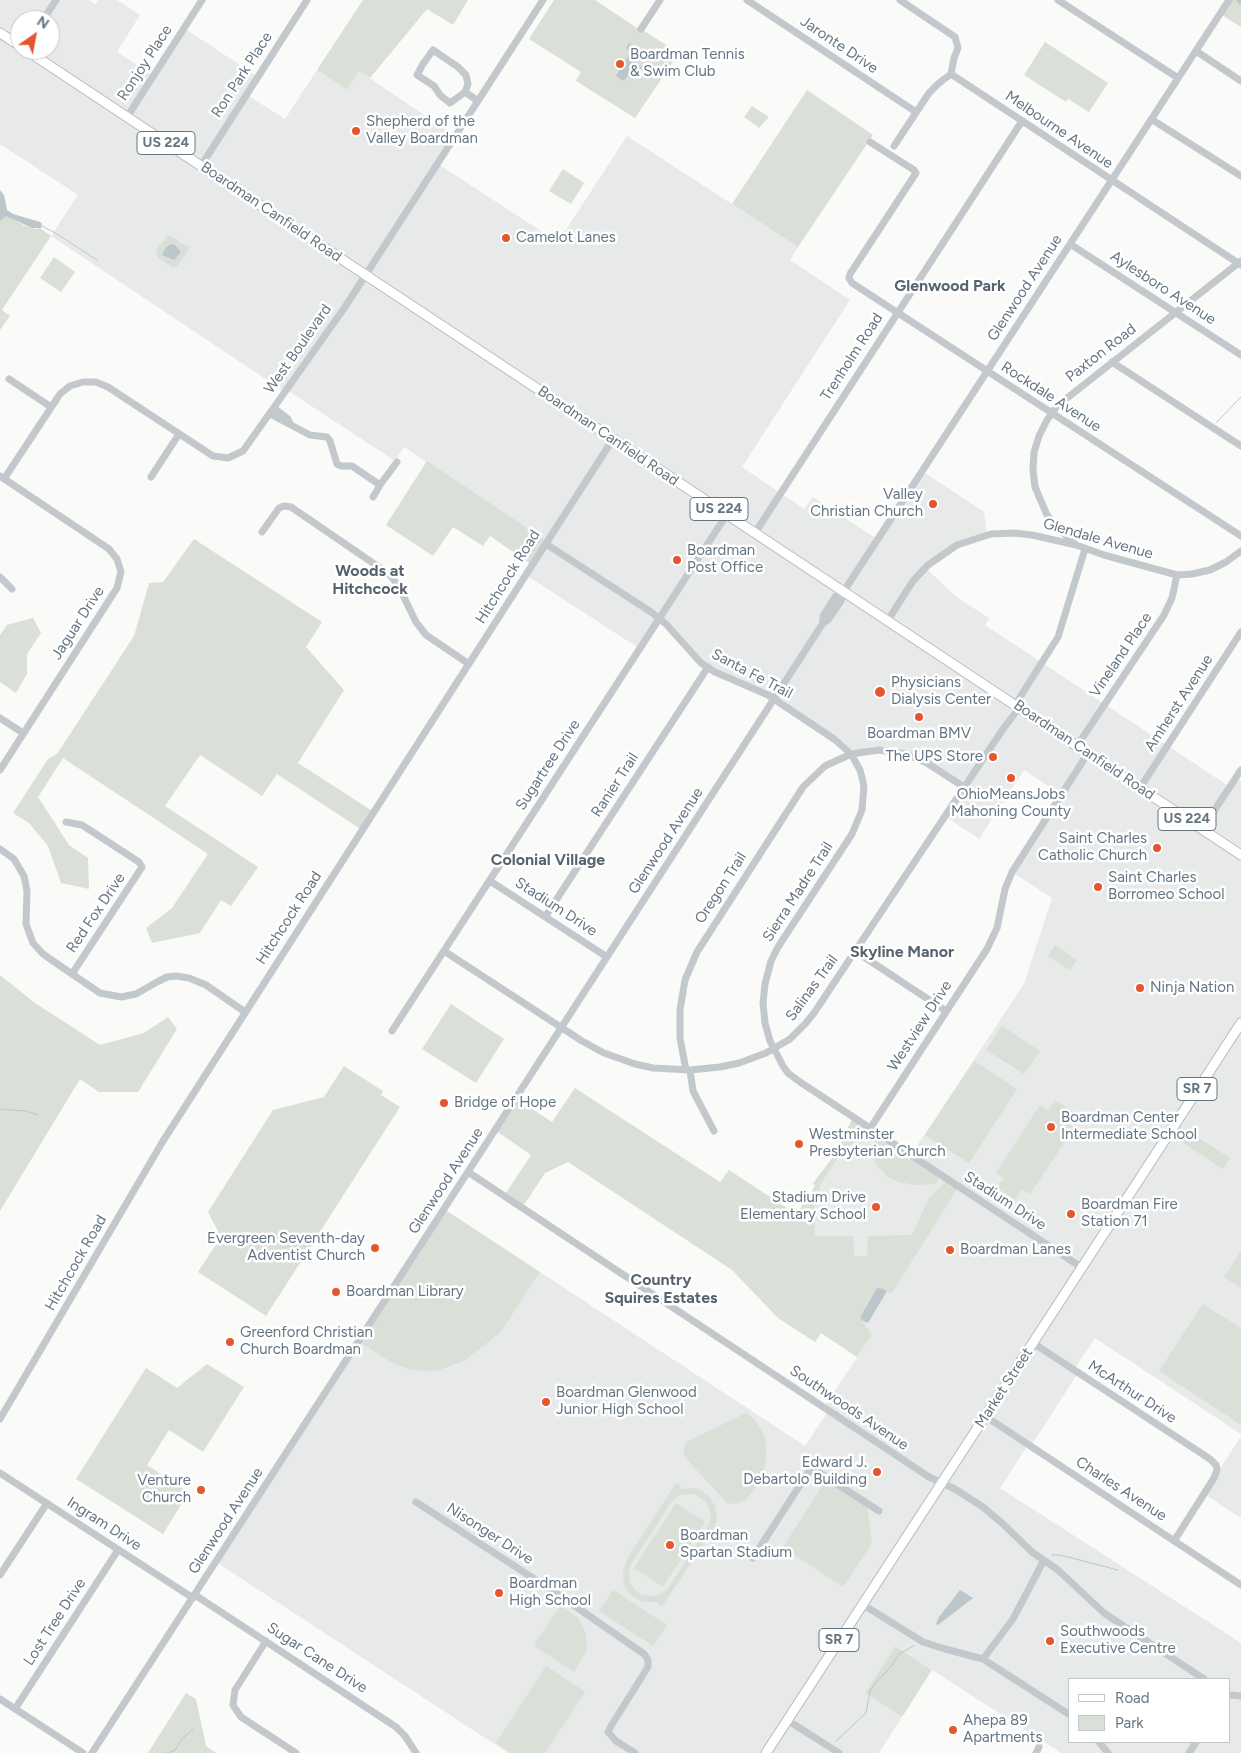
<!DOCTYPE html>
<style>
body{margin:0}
#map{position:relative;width:1241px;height:1753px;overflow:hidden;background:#fafaf8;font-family:Figtree,sans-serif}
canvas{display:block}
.legend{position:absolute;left:1068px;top:1678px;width:162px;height:65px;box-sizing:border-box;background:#fff;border:1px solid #c1c8cd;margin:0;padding:6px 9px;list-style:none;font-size:15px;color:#657683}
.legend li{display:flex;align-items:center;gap:10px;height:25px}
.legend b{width:25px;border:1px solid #c1c8cd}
.north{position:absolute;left:10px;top:10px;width:50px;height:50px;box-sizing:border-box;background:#fff;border:1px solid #c1c8cd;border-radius:50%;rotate:33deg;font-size:14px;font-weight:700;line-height:20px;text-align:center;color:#657683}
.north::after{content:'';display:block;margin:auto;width:18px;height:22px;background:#e4572e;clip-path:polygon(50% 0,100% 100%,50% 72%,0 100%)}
</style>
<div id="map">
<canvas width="1241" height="1753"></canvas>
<ul class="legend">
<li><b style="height:6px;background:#fff"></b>Road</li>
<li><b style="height:14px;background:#dadfd7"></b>Park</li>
</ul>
<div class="north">N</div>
</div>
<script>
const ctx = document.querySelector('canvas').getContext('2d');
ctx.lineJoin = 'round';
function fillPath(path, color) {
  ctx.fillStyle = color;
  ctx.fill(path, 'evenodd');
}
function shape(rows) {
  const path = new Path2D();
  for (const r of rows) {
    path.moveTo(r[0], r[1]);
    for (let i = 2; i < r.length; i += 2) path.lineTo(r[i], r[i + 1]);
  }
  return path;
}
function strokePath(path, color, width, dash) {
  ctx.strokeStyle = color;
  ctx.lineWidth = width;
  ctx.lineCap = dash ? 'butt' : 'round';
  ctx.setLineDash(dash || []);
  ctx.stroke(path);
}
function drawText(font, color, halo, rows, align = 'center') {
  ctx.font = font + ' Figtree,sans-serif';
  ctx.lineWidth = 5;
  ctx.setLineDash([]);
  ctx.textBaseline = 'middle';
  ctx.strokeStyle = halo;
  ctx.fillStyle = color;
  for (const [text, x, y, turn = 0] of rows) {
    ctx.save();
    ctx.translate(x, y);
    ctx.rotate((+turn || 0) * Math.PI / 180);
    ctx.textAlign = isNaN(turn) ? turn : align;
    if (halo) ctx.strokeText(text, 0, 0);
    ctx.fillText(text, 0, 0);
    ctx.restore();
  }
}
fillPath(shape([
 [0,0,89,0,95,4,98,0,117,0,140,15,117,52,153,75,184,28,258,77,247,95,285,119,317,70,347,90,359,71,455,136,438,164,558,242,627,136,798,247,790,260,850,300,742,467,804,509,813,497,877,539,922,471,984,512,987,535,968,540,926,568,955,596,989,618,985,625,1230,787,1236,778,1241,781,1241,1434,1095,1338,1074,1370,1078,1373,1031,1446,1028,1445,1000,1488,1241,1643,1241,1753,1061,1753,895,1646,865,1693,902,1717,879,1753,508,1753,216,1562,359,1342,392,1363,437,1371,464,1361,501,1332,540,1272,805,1446,828,1411,824,1407,872,1335,792,1228,861,1122,911,1155,1024,984,1052,898,1012,872,1061,795,1024,770,979,839,945,816,964,787,899,752,851,754,779,702,715,672,660,619,640,649,526,575,547,541,404,447,395,461,287,390,285,392,51,236,78,195,0,144],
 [20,20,50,20,50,50,20,50],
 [1070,1679,1230,1679,1230,1742,1070,1742],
 [1241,1436,1241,1518,1204,1494]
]), '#e8e9e9');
fillPath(shape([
 [363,0,468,0,453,25,427,9,370,78,359,71,347,90,317,70],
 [554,0,595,0,637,28,641,29,679,53,635,118,576,81,581,72,529,39],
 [1229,0,1241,0,1241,27,1220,14],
 [1045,42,1108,83,1089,112,1068,99,1066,102,1024,75],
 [807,90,873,135,798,247,732,204],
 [752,106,769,117,759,128,744,117],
 [563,169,584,183,571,204,549,191],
 [6,215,25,226,36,229,40,228,51,236,2,310,10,316,0,330,0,221],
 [168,235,189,247,188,251,177,266,172,267,166,263,158,258,156,253,159,246],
 [54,257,75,272,61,292,40,278],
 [427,461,547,541,532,565,490,536,483,546,453,527,433,556,386,525],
 [194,539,322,622,306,647,344,690,298,763,374,812,362,830,277,774,262,796,200,755,165,806,258,867,231,906,221,900,200,933,152,943,146,928,172,908,208,854,63,758,38,797,69,845,88,858,89,889,61,883,48,846,29,823,13,813,48,759,57,754,134,636,149,583,163,582],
 [33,618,41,633,27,654,27,674,16,693,0,682,0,635,7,625],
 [1055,945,1077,960,1070,970,1048,956],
 [0,975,35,1003,100,1045,144,1033,168,1017,177,1029,138,1092,99,1092,80,1079,0,1211],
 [451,1004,504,1039,476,1083,422,1049],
 [1002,1026,1040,1051,1024,1074,986,1050],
 [974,1061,1017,1089,969,1163,925,1135],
 [344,1066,383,1091,381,1095,400,1107,266,1316,198,1272,221,1237,208,1212,273,1110,324,1097],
 [575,1088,720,1182,729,1170,793,1212,796,1208,799,1210,815,1186,813,1183,836,1153,851,1121,855,1118,867,1127,865,1138,864,1140,854,1142,844,1149,820,1185,818,1199,814,1200,815,1236,853,1236,854,1256,867,1256,868,1236,912,1235,929,1198,948,1180,959,1186,893,1291,890,1293,883,1289,860,1318,872,1335,857,1357,821,1333,815,1342,778,1318,732,1270,568,1162,545,1173,522,1208,504,1196,531,1155,495,1130,515,1098,552,1122],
 [1055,1100,1072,1111,1065,1122,1074,1128,1030,1194,1022,1189,1015,1200,997,1188,1004,1178,996,1173,1040,1105,1048,1110],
 [1175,1123,1230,1158,1223,1169,1168,1133],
 [879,1135,938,1174,938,1181,934,1184,916,1185,899,1182,888,1177,875,1163,874,1139],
 [444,1209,540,1272,501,1332,464,1361,437,1371,412,1370,392,1363,359,1342],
 [1241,1251,1241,1288,1224,1277],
 [1203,1304,1241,1328,1241,1425,1159,1371],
 [207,1364,244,1387,203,1452,169,1430,147,1465,189,1492,163,1534,76,1479,146,1368,177,1388],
 [746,1413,755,1420,765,1437,766,1452,765,1467,762,1476,755,1489,745,1500,735,1504,727,1503,683,1455,686,1442],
 [826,1480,867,1506,872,1543,843,1587,783,1547],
 [676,1483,681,1486,681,1489,696,1488,708,1495,715,1506,717,1519,713,1531,662,1606,658,1604,659,1602,643,1602,632,1596,624,1585,623,1572,627,1559],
 [684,1494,695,1494,706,1502,711,1514,709,1525,667,1590,655,1596,642,1595,636,1591,630,1583,629,1572,630,1566,670,1504,678,1496],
 [676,1503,705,1522,663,1587,634,1568],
 [613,1590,667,1625,653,1646,599,1611],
 [561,1605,578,1618,585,1631,587,1643,586,1652,574,1672,536,1647,535,1643],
 [895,1646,932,1670,902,1717,865,1693],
 [546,1666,585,1692,545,1753,511,1753,496,1743],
 [186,1693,196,1699,206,1746,216,1753,148,1753]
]), '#dadfd7');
fillPath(shape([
 [629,43,643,52,636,63,642,67,638,74,632,70,624,81,616,76,631,52,626,48],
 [0,190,4,195,7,210,13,214,40,222,42,224,41,228,32,228,6,216,0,221],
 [171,244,175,245,181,252,174,260,162,255,166,247],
 [877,1288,883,1289,887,1291,868,1323,863,1321,860,1318],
 [960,1590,973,1598,938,1625,936,1624,939,1617]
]), '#bbc7cb');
strokePath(shape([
 [42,226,57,234,97,260],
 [1216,423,1241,397],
 [0,1109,25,1111,38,1115],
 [1052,1555,1060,1555,1118,1570],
 [836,1741,866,1713,870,1691,877,1681,890,1668,899,1654,915,1645],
 [163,1753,169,1753,175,1750,184,1737,193,1729]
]), '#bbc7cb', 1);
const major = shape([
 [0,33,20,46],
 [26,50,1241,855],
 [766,1753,1241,1023]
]);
strokePath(major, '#b5babe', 11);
strokePath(shape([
 [747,0,916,112],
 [900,0,955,37,958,48,954,58,951,74],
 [1058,0,1178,78],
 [1240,0,1241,1],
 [43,20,56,0],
 [641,29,660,0],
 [1196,51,1241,81],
 [951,74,1241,265],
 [465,92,468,84,466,75,458,67,433,50,423,64,417,75,434,86,440,95,450,103,465,92,478,101],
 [127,117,202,0],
 [1151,119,1241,176],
 [870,142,914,170,916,173,850,274,849,278,852,283,1241,536],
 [894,146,929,93,939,83,951,74],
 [201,166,307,0],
 [1070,244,1241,355],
 [1112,362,1241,446],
 [9,379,51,407],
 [274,408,288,419,290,424],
 [270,414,310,435,327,437,330,441,337,464,341,466,352,466,380,485,397,462],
 [0,476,109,549,117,559,121,572,117,588,0,770],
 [151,477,179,434],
 [4,479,60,394,70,386,83,382,96,382,108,387,213,456,228,458,243,451,345,307,543,0],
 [373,497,380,485],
 [262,532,279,508,284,506,291,507,389,574,398,585,416,622,426,635,469,664],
 [755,533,1022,121],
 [546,544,651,612,666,624,701,663,715,672,768,695,834,739,851,754,879,750,906,754,927,763,964,787],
 [1075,544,1058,528,1047,515,1035,487,1033,470,1034,452,1039,436,1047,420,1057,406,1241,261],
 [0,577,12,589],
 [888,620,913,581,928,565,957,545,991,534,1014,533,1032,535,1076,545,1104,555,1177,575,1192,574,1210,570,1226,562,1241,551],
 [823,623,823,616,835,597,844,591],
 [1015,705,1058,637,1085,549],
 [0,718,23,733],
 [1077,746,1164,615,1172,598,1177,575],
 [1140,788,1241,632],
 [66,822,82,825,139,862,142,867,72,974],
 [1202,829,1241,770],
 [0,849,14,859,24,876,27,891,26,924,33,943,43,954,72,974,100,993,121,997,136,994,157,982,167,977,176,976,189,978,206,985,245,1012],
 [490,881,607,957],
 [545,917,708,667],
 [444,951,582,1041,604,1053,635,1064,653,1068,690,1070,720,1067,739,1063,766,1053,790,1039,806,1023,814,1013,1003,729,1019,708],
 [855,951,946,1011],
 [392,1031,727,514],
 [686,1070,680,1038,680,1010,685,980,697,952,803,787,825,766,851,754,860,770,864,786,862,810,852,834,778,947,771,961,765,984,763,1003,765,1023,770,1041,783,1066,788,1073,800,1082,1081,1267],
 [690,1070,693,1091,714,1131],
 [873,1131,873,1124,987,949,997,928,1005,889,1012,872,1088,753],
 [468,1172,914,1467,929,1477,955,1489,983,1507,1003,1524,1032,1552,1058,1570,1104,1613,1204,1679],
 [1033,1343,1210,1459,1216,1465,1217,1470,1214,1478,1174,1541],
 [985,1416,1241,1585],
 [0,1419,163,1141,613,439],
 [0,1473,193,1598],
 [416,1502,559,1595,644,1654,648,1660,648,1667,611,1726,608,1732,616,1741,635,1753],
 [753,1558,809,1471,814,1469,879,1511],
 [0,1575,47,1503],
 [195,1595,396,1727,405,1736,416,1753],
 [862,1604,923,1642,945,1649,983,1659,1070,1715],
 [266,1641,235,1690,233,1705,241,1717,296,1753],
 [983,1659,1013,1619,1044,1560],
 [1230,1695,1241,1696],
 [0,1699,83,1753],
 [15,1709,118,1550],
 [787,1720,839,1753],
 [1099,1742,1108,1753],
 [92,1753,823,623,828,620,841,601,844,591,1229,0],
 [1036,1753,1039,1747],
 [1189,1753,1196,1742]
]), '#c3c8cc', 7);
strokePath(major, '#fff', 9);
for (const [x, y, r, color] of [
 [620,64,5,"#e4572e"],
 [356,131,5,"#e4572e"],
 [506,238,5,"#e4572e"],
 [933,504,5,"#e4572e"],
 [677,560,5,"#e4572e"],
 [880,692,6,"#e4572e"],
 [919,717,5,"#e4572e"],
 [993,757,5,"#e4572e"],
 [1011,778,5,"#e4572e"],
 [1157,848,5,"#e4572e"],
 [1098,887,5,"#e4572e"],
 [1140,988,5,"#e4572e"],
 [444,1103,5,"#e4572e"],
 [1051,1127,5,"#e4572e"],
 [799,1144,5,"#e4572e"],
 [876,1207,5,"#e4572e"],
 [1071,1214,5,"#e4572e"],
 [375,1248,5,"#e4572e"],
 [950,1250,5,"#e4572e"],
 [336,1292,5,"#e4572e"],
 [230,1342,5,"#e4572e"],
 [546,1402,5,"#e4572e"],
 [877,1472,5,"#e4572e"],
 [201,1490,5,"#e4572e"],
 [670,1545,5,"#e4572e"],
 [499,1593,5,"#e4572e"],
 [1050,1641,5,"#e4572e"],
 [953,1730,5,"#e4572e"]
]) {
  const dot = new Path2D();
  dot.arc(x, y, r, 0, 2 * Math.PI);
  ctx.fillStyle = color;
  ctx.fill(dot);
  strokePath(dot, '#fff', 2);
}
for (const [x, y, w] of [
 [166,143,58],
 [719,509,58],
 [1187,819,58],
 [1197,1089,40],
 [839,1640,40]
]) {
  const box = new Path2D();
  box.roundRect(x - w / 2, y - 11.5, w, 23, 4);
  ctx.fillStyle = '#fff';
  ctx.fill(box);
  strokePath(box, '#657683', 1);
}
drawText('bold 14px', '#657683', null, [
 ["US 224",166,143],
 ["US 224",719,509],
 ["US 224",1187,819],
 ["SR 7",1197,1089],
 ["SR 7",839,1640]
]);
drawText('15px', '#657683', '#fff', [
 ["Jaronte Drive",839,45,34],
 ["Ronjoy Place",145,63,-57],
 ["Ron Park Place",242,75,-57],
 ["Melbourne Avenue",1059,130,34],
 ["Boardman Canfield Road",271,212,34],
 ["Glenwood Avenue",1025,288,-57],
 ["Aylesboro Avenue",1163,288,33],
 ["West Boulevard",298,349,-55],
 ["Paxton Road",1101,353,-38],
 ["Trenholm Road",852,357,-57],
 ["Rockdale Avenue",1051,397,33],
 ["Boardman Canfield Road",608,436,34],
 ["Glendale Avenue",1098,539,16],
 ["Hitchcock Road",508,577,-58],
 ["Jaguar Drive",78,623,-57],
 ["Vineland Place",1121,655,-56],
 ["Santa Fe Trail",752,674,28],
 ["Amherst Avenue",1179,703,-57],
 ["Boardman Canfield Road",1084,750,34],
 ["Sugartree Drive",548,765,-57],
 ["Ranier Trail",615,785,-57],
 ["Glenwood Avenue",666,841,-57],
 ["Oregon Trail",721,888,-57],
 ["Sierra Madre Trail",798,892,-57],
 ["Stadium Drive",556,907,33],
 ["Red Fox Drive",96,913,-56],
 ["Hitchcock Road",289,918,-57],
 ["Salinas Trail",812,988,-54],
 ["Westview Drive",920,1026,-57],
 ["Glenwood Avenue",446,1181,-57],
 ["Stadium Drive",1005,1201,33],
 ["Hitchcock Road",76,1263,-60],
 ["Market Street",1004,1388,-57],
 ["McArthur Drive",1132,1392,33],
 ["Southwoods Avenue",849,1408,34],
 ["Charles Avenue",1121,1489,33],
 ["Glenwood Avenue",226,1521,-57],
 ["Ingram Drive",104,1524,33],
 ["Nisonger Drive",490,1534,33],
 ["Lost Tree Drive",55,1622,-57],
 ["Sugar Cane Drive",317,1658,33]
]);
drawText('15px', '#657683', '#fff', [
 ["Boardman Tennis",630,55],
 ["& Swim Club",630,72],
 ["Shepherd of the",366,122],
 ["Valley Boardman",366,139],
 ["Camelot Lanes",516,238],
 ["Valley",923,495,"right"],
 ["Christian Church",923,512,"right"],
 ["Boardman",687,551],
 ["Post Office",687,568],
 ["Physicians",891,683],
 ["Dialysis Center",891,700],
 ["Boardman BMV",919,734,"center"],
 ["The UPS Store",983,757,"right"],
 ["OhioMeansJobs",1011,795,"center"],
 ["Mahoning County",1011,812,"center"],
 ["Saint Charles",1147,839,"right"],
 ["Catholic Church",1147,856,"right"],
 ["Saint Charles",1108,878],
 ["Borromeo School",1108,895],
 ["Ninja Nation",1150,988],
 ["Bridge of Hope",454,1103],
 ["Boardman Center",1061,1118],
 ["Intermediate School",1061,1135],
 ["Westminster",809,1135],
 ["Presbyterian Church",809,1152],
 ["Stadium Drive",866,1198,"right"],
 ["Elementary School",866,1215,"right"],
 ["Boardman Fire",1081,1205],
 ["Station 71",1081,1222],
 ["Evergreen Seventh-day",365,1239,"right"],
 ["Adventist Church",365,1256,"right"],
 ["Boardman Lanes",960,1250],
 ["Boardman Library",346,1292],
 ["Greenford Christian",240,1333],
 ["Church Boardman",240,1350],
 ["Boardman Glenwood",556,1393],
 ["Junior High School",556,1410],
 ["Edward J.",867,1463,"right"],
 ["Debartolo Building",867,1480,"right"],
 ["Venture",191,1481,"right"],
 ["Church",191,1498,"right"],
 ["Boardman",680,1536],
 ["Spartan Stadium",680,1553],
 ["Boardman",509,1584],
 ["High School",509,1601],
 ["Southwoods",1060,1632],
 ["Executive Centre",1060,1649],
 ["Ahepa 89",963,1721],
 ["Apartments",963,1738]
], 'left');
drawText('bold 16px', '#57646e', '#fff', [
 ["Glenwood Park",950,286],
 ["Woods at",370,571],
 ["Hitchcock",370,589],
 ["Colonial Village",548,860],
 ["Skyline Manor",902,952],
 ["Country",661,1280],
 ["Squires Estates",661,1298]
]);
</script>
